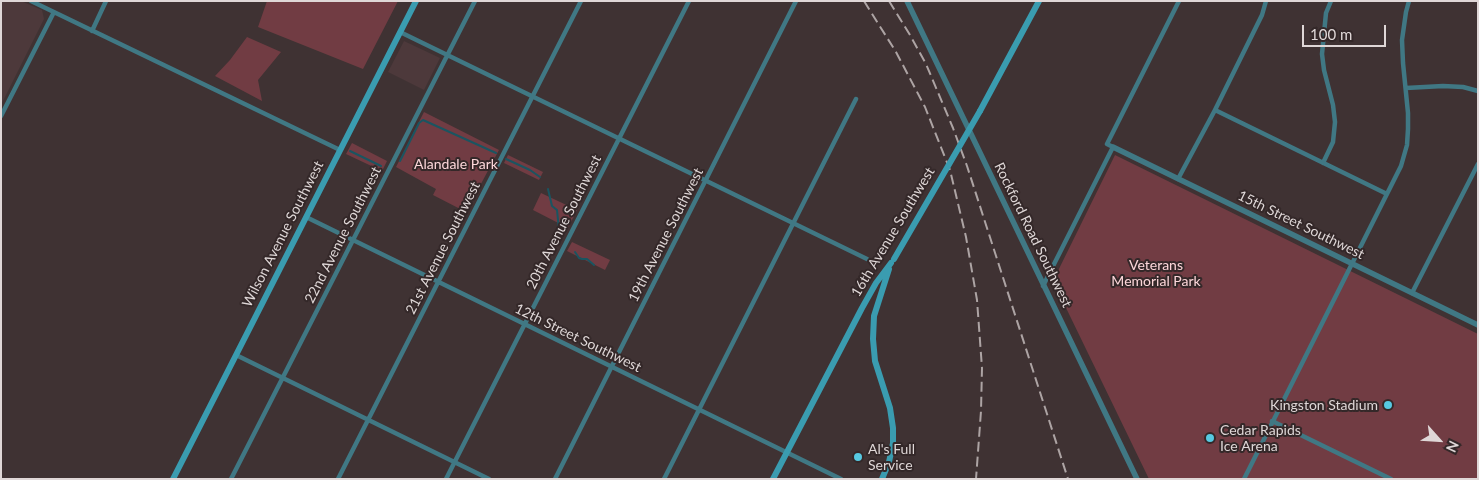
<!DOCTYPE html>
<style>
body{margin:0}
#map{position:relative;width:1479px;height:480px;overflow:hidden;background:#3f3233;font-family:Lato,sans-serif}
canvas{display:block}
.frame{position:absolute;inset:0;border:2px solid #dfd7d7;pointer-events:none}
.north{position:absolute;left:1414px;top:415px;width:50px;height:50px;-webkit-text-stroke:4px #342829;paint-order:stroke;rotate:116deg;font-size:14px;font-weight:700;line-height:20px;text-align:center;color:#dfd7d7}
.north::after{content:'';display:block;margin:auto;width:18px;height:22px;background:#dfd7d7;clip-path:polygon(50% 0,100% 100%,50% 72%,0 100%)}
.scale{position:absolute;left:1302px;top:25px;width:84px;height:22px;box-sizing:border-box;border:2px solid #dfd7d7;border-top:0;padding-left:6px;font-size:15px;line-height:18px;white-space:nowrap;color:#dfd7d7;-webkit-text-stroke:4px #342829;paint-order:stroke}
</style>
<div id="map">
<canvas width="1479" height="480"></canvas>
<div class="frame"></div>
<div class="north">N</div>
<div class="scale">100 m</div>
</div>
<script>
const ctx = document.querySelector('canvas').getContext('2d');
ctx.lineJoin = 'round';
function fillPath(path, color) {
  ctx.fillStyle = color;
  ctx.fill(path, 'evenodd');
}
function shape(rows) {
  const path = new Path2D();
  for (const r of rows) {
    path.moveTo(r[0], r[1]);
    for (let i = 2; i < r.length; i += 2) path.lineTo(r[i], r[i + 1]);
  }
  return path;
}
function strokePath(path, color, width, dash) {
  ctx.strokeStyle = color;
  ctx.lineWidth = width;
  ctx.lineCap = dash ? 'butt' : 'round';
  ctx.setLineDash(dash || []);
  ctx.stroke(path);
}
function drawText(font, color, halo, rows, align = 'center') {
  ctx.font = font + ' Lato,sans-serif';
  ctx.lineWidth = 4;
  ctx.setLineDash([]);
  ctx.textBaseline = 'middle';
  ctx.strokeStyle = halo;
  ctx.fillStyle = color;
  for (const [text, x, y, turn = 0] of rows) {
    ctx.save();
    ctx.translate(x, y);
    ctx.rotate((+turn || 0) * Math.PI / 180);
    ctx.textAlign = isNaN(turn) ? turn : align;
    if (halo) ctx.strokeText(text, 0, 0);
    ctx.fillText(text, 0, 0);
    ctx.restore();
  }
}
fillPath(shape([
 [1,1,21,1,42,10,44,19,1,105],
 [404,41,440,58,424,90,388,72]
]), '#4d393b');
fillPath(shape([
 [267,1,398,1,363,69,258,27],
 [247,37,281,52,258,80,262,101,215,76,230,60],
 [424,112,499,150,466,212,433,195,436,189,396,167],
 [352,143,387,161,382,171,346,154],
 [508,155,543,172,539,180,504,163],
 [1115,155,1478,334,1478,479,1149,479,1053,281],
 [541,193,577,210,568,228,533,210],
 [572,242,610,260,605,270,567,251]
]), '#713c43');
strokePath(shape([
 [350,151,381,166],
 [506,159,530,170,540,177],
 [400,161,419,123,423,120,496,153],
 [548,189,552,206,557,210,559,230],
 [575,252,579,258,582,259,587,259,594,265]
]), '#1a5561', 2);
strokePath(shape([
 [31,1,340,150],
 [92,31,106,1],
 [400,32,867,259],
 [1406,88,1443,86,1463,87,1478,91],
 [1215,110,1387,194],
 [1,116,54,12],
 [1323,163,1333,142,1335,122,1333,105,1324,70,1322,54,1326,13,1331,1],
 [1178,179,1215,110,1262,15,1266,1],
 [306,217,841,479],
 [1043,286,1113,147,1107,144,1179,1],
 [1412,293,1478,164],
 [236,355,489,479],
 [1272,421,1391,479],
 [231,479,475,1],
 [338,479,581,1],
 [446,479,689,1],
 [555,479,796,1],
 [664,479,856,99],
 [1244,479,1401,166,1407,145,1408,129,1408,113,1403,63,1402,40,1406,12,1409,1]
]), '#407884', 4.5);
strokePath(shape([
 [907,1,1137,479],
 [1113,147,1478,325]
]), '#407884', 5.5);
strokePath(shape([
 [980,111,1039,1],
 [173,479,416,1],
 [773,479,862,308,876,283,891,263],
 [882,479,889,462,893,443,893,428,890,408,875,361,873,339,874,316,889,269]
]), '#3a9cb0', 6);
strokePath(shape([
 [864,1,896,52,925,107,950,170,966,237,977,300,982,368,981,411,976,479],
 [889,1,910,35,926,64,953,128,967,166,1068,479]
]), '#ada4a4', 2, [10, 5]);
strokePath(shape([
 [894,259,980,111]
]), '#3a9cb0', 6);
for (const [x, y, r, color] of [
 [1388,405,5,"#57c9e2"],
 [1210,438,5,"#57c9e2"],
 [858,457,5,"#57c9e2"]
]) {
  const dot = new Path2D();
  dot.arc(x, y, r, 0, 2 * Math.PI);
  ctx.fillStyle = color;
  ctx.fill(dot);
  strokePath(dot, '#342829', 2);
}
drawText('14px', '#fcd6d9', '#342829', [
 ["Alandale Park",456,164],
 ["Veterans",1156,265],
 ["Memorial Park",1156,281]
]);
drawText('14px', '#dfd7d7', '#342829', [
 ["20th Avenue Southwest",564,222,-63],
 ["15th Street Southwest",1301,225,26],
 ["16th Avenue Southwest",893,232,-59],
 ["Wilson Avenue Southwest",283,234,-63],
 ["22nd Avenue Southwest",343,235,-63],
 ["19th Avenue Southwest",666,235,-63],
 ["Rockford Road Southwest",1033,235,64],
 ["21st Avenue Southwest",443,248,-63],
 ["12th Street Southwest",578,338,26]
]);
drawText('14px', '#dfd7d7', '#342829', [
 ["Kingston Stadium",1378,405,"right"],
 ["Cedar Rapids",1220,430],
 ["Ice Arena",1220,446],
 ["Al's Full",868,449],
 ["Service",868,465]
], 'left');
</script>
